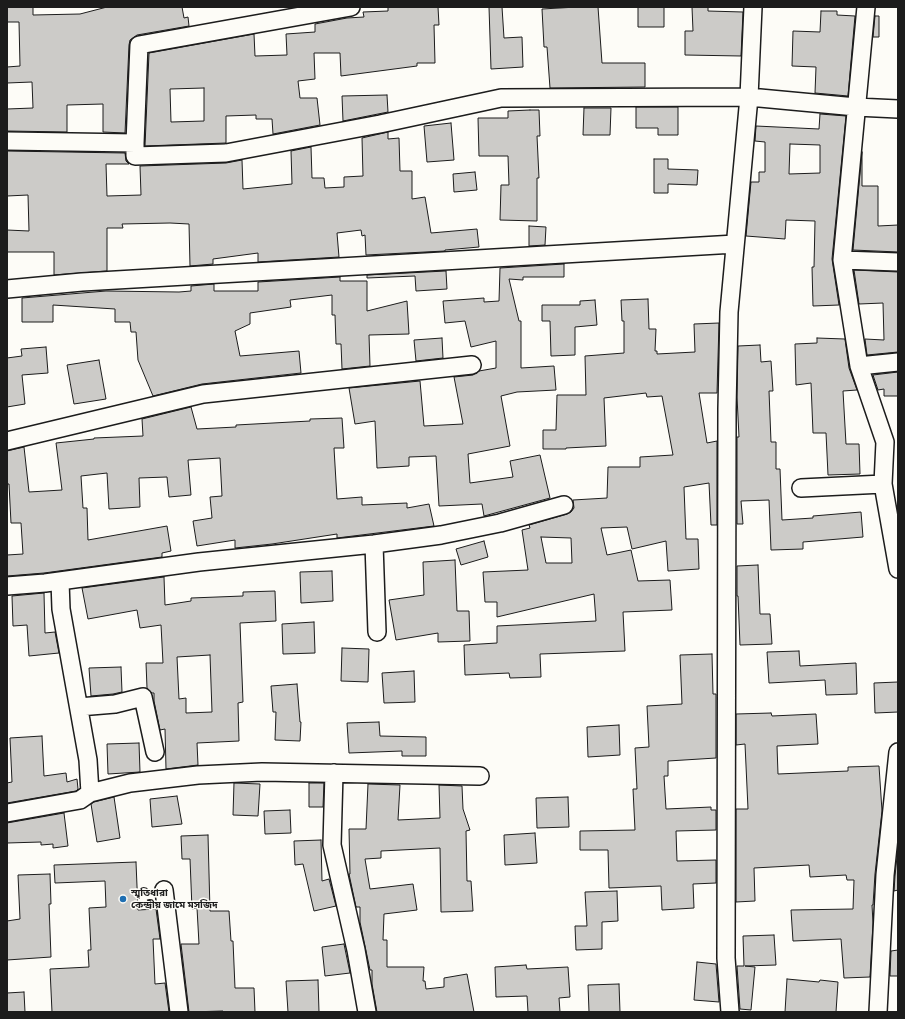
<!DOCTYPE html>
<meta charset="utf-8">
<style>
body{margin:0}
#map{position:relative;width:905px;height:1019px;overflow:hidden;background:#fdfcf7;font-family:Pangolin,sans-serif}
canvas{display:block}
.frame{position:absolute;inset:0;border:8px solid #1c1c1c;pointer-events:none}
</style>
<div id="map">
<canvas width="905" height="1019"></canvas>
<div class="frame"></div>
</div>
<script>
const ctx = document.querySelector('canvas').getContext('2d');
ctx.lineJoin = 'round';
function fillPath(path, color) {
  ctx.fillStyle = color;
  ctx.fill(path, 'evenodd');
}
function shape(rows) {
  const path = new Path2D();
  for (const r of rows) {
    path.moveTo(r[0], r[1]);
    for (let i = 2; i < r.length; i += 2) path.lineTo(r[i], r[i + 1]);
  }
  return path;
}
function strokePath(path, color, width, dash) {
  ctx.strokeStyle = color;
  ctx.lineWidth = width;
  ctx.lineCap = dash ? 'butt' : 'round';
  ctx.setLineDash(dash || []);
  ctx.stroke(path);
}
function drawText(font, color, halo, rows, align = 'center') {
  ctx.font = font + ' Pangolin,"Noto Sans Bengali",sans-serif';
  ctx.lineWidth = 3;
  ctx.setLineDash([]);
  ctx.textBaseline = 'middle';
  ctx.strokeStyle = halo;
  ctx.fillStyle = color;
  for (const [text, x, y, turn = 0] of rows) {
    ctx.save();
    ctx.translate(x, y);
    ctx.rotate((+turn || 0) * Math.PI / 180);
    ctx.textAlign = isNaN(turn) ? turn : align;
    if (halo) ctx.strokeText(text, 0, 0);
    ctx.fillText(text, 0, 0);
    ctx.restore();
  }
}
const building = shape([
 [7,7,33,7,33,15,80,14,107,7,182,7,184,18,188,17,189,26,137,35,130,40,129,45,125,133,103,132,103,104,67,105,67,132,7,131,7,109,33,108,32,82,7,83,7,67,20,66,19,22,7,22,7,7],
 [388,7,438,7,439,25,434,25,435,63,417,63,417,66,341,76,340,53,314,53,315,79,298,81,300,98,317,98,320,125,273,134,272,119,256,119,256,115,226,116,226,143,145,146,149,53,254,34,255,56,287,55,286,34,315,32,315,24,347,18,364,17,363,12,388,11,388,7],
 [204,88,204,121,171,122,170,89,204,88],
 [489,7,502,7,504,38,522,37,523,67,491,69,489,7],
 [577,7,598,7,602,63,645,63,645,87,550,88,547,47,544,47,542,9,577,7],
 [638,7,664,7,664,27,638,27,638,7],
 [692,7,708,7,708,11,743,12,741,56,685,55,685,31,693,31,692,7],
 [821,11,837,11,837,15,855,16,848,96,815,93,816,67,792,66,793,31,820,32,821,11],
 [875,16,879,16,879,37,873,37,875,16],
 [387,95,388,112,343,121,342,96,387,95],
 [636,107,678,107,678,135,658,135,658,128,636,128,636,107],
 [584,108,611,108,610,135,583,135,584,108],
 [530,110,539,110,540,136,537,136,539,178,537,178,537,221,500,220,501,185,509,185,508,156,479,156,478,118,508,118,508,111,530,110],
 [820,114,846,116,832,259,839,305,813,306,812,267,814,267,815,221,786,220,785,239,746,236,751,182,759,182,759,172,765,172,765,142,755,141,756,126,819,129,820,114],
 [790,144,820,145,820,173,789,174,790,144],
 [451,123,454,160,427,162,424,126,451,123],
 [388,132,388,139,399,138,400,171,412,171,412,199,425,197,431,233,477,229,479,247,445,250,445,251,366,255,365,235,362,236,361,230,337,233,339,257,258,262,258,253,213,259,213,264,190,266,189,224,170,223,122,224,123,228,107,228,107,271,54,275,54,252,7,252,7,230,29,231,28,195,7,196,7,151,125,153,126,161,129,164,106,164,107,196,141,195,140,166,226,163,242,160,243,189,292,184,291,151,311,147,312,178,324,178,325,188,344,187,344,177,363,176,362,138,388,132],
 [862,152,862,186,878,186,878,226,898,225,898,252,853,250,862,152],
 [654,159,668,159,668,169,698,170,697,185,668,184,668,193,654,193,654,159],
 [475,172,477,190,454,192,453,174,475,172],
 [529,226,546,227,545,245,529,246,529,226],
 [564,264,564,277,523,277,523,280,509,279,519,321,521,321,521,368,554,366,556,390,517,392,501,396,510,446,468,454,470,483,513,477,510,461,540,455,550,498,484,516,482,504,439,506,436,456,409,457,409,466,377,468,375,421,355,424,349,388,420,381,424,426,463,424,454,377,473,375,479,371,496,368,496,341,471,347,465,321,445,323,443,301,484,298,484,302,499,301,500,268,564,264],
 [854,270,898,272,898,352,867,355,865,339,884,340,883,303,859,304,854,270],
 [446,271,447,289,416,291,415,276,367,278,367,275,446,271],
 [340,277,340,281,367,281,367,311,407,301,409,334,369,335,370,366,342,369,341,344,336,344,335,315,332,315,332,295,290,300,291,307,250,313,250,324,235,331,240,356,299,351,301,373,202,384,153,396,138,360,136,332,131,332,130,322,115,322,115,309,53,305,53,322,22,322,22,298,106,291,179,292,191,291,191,286,214,284,214,291,258,291,258,282,340,277],
 [648,299,649,329,656,329,655,351,657,351,657,354,695,352,694,324,719,323,717,393,699,393,707,443,717,441,717,525,711,525,709,483,684,487,686,539,698,539,699,569,668,571,666,541,632,549,627,527,601,528,607,555,631,550,638,581,670,580,672,610,623,612,625,651,540,654,541,677,510,678,509,673,465,675,464,645,497,643,497,626,596,621,594,594,497,617,497,602,485,602,483,572,528,570,522,530,530,528,529,525,567,514,571,512,574,508,573,500,607,498,608,467,640,467,640,457,673,455,662,396,647,397,646,393,604,398,606,446,566,448,566,449,543,449,543,430,556,430,557,395,586,395,585,356,624,353,624,321,622,321,621,300,648,299],
 [541,537,571,538,572,563,546,563,541,537],
 [595,300,597,325,575,327,575,355,551,356,550,321,542,321,542,305,580,305,580,301,595,300],
 [442,338,443,358,416,361,414,340,442,338],
 [817,338,845,339,849,368,857,390,843,391,846,444,859,444,860,474,828,475,826,433,813,433,811,383,796,385,795,344,817,343,817,338],
 [760,345,761,362,771,361,773,391,769,391,771,442,776,442,776,469,780,469,782,520,813,518,813,516,861,512,863,537,803,542,803,549,771,550,769,500,741,501,743,524,737,524,737,437,739,437,737,397,738,346,760,345],
 [46,347,48,373,22,375,25,404,7,407,7,358,22,356,21,349,46,347],
 [99,360,106,399,74,404,67,365,99,360],
 [898,372,898,396,884,396,884,389,878,390,873,375,898,372],
 [191,407,197,429,236,427,236,425,310,421,310,419,342,418,344,448,334,448,337,499,362,497,362,505,407,503,407,508,429,504,434,526,337,538,337,534,272,544,235,548,235,540,197,546,193,521,212,518,210,497,222,496,220,458,188,460,191,495,169,497,167,477,139,478,140,507,109,509,107,473,81,476,83,508,87,508,88,540,167,526,171,551,162,553,162,557,44,573,7,576,7,555,23,554,21,523,11,523,9,484,7,484,7,451,24,447,29,492,62,490,56,443,94,439,94,438,143,436,142,419,191,407],
 [484,541,488,557,461,565,456,549,484,541],
 [455,560,457,611,469,611,470,641,438,642,438,633,396,640,389,600,424,595,423,562,455,560],
 [758,565,760,614,770,614,772,644,740,645,738,596,737,596,737,566,758,565],
 [332,571,333,601,301,603,300,572,332,571],
 [164,577,165,605,191,601,191,598,243,596,243,592,275,591,276,621,240,623,243,702,238,703,239,741,197,743,198,765,166,769,165,729,160,730,154,701,154,693,152,693,147,688,146,663,163,663,161,625,140,628,137,610,88,619,82,588,164,577],
 [210,655,212,712,186,713,186,698,179,699,177,657,210,655],
 [44,593,45,633,55,632,59,653,29,656,27,625,13,626,12,596,44,593],
 [314,622,315,653,283,654,282,624,314,622],
 [342,648,369,649,368,682,341,681,342,648],
 [799,651,800,666,856,663,857,694,826,695,825,680,769,683,767,652,799,651],
 [712,654,713,694,716,694,716,758,668,761,668,776,664,776,666,809,711,807,711,810,716,810,716,830,676,831,677,861,716,860,716,883,693,884,694,908,662,910,661,886,609,888,608,850,580,850,580,831,635,830,633,789,637,789,635,748,649,747,647,706,682,704,680,655,712,654],
 [121,667,122,692,113,694,91,696,89,668,121,667],
 [414,671,415,702,384,703,382,673,414,671],
 [898,682,898,712,875,713,874,683,898,682],
 [297,684,300,722,301,722,300,741,275,740,276,712,273,712,271,686,297,684],
 [771,713,772,716,816,714,818,744,777,746,778,774,848,771,848,767,879,766,882,811,875,874,873,905,872,905,873,923,870,977,844,978,841,939,793,941,791,910,853,909,854,880,847,880,846,875,810,877,809,865,754,868,755,901,736,902,736,809,748,809,745,744,736,745,736,714,771,713],
 [379,722,380,736,426,737,426,756,402,756,402,751,349,753,347,723,379,722],
 [619,725,620,755,588,757,587,727,619,725],
 [42,736,44,776,66,773,67,782,77,779,78,789,76,791,7,803,7,783,12,782,10,738,42,736],
 [139,743,140,772,108,774,107,744,139,743],
 [234,783,260,784,258,816,233,815,234,783],
 [309,783,324,783,323,807,309,807,309,783],
 [368,784,400,785,398,820,440,818,439,785,462,786,463,809,470,830,466,831,467,881,471,881,473,911,441,912,440,848,381,851,381,858,365,859,370,889,413,884,417,910,384,914,383,940,387,940,387,967,424,967,423,981,425,981,426,989,444,987,444,978,467,974,474,1012,377,1012,372,984,372,970,370,970,360,922,360,907,356,907,349,874,350,874,349,829,366,829,368,784],
 [177,796,182,824,152,827,150,799,177,796],
 [114,797,120,838,97,842,91,804,94,802,114,797],
 [568,797,569,827,537,828,536,798,568,797],
 [290,810,291,833,265,834,264,811,290,810],
 [64,813,68,846,53,848,53,844,41,845,41,842,7,843,7,823,64,813],
 [535,833,537,863,505,865,504,835,535,833],
 [208,835,210,911,229,911,231,941,233,941,235,988,254,988,255,1012,223,1012,223,1011,189,1012,181,944,199,944,197,908,192,909,190,859,182,859,181,836,208,835],
 [321,840,322,881,329,879,336,906,314,911,303,864,295,865,294,841,321,840],
 [898,847,898,890,894,891,895,876,898,847],
 [136,862,138,910,156,909,160,939,153,939,155,984,165,983,169,1012,52,1012,50,969,89,967,88,950,91,950,89,908,106,907,105,881,55,883,54,865,136,862],
 [50,874,51,904,49,904,51,957,7,960,7,921,20,919,18,875,50,874],
 [617,891,618,921,602,922,602,949,576,950,575,926,587,926,585,892,617,891],
 [774,935,776,965,745,966,755,967,751,1010,740,1009,737,966,744,966,743,936,774,935],
 [344,944,350,973,325,976,322,947,344,944],
 [898,950,898,976,890,976,891,951,898,950],
 [697,962,716,964,719,1002,694,1000,697,962],
 [526,965,527,969,568,967,570,997,559,998,560,1012,528,1012,527,996,496,997,495,967,526,965],
 [787,979,819,982,820,980,838,982,836,1012,785,1012,787,979],
 [318,980,319,1012,288,1012,286,981,318,980],
 [619,984,620,1012,589,1012,588,985,619,984],
 [24,992,25,1012,7,1012,7,993,24,992]
]);
fillPath(building, '#cccbc8');
strokePath(building, '#1c1c1c', 1);
const minor = shape([
 [753,7,749,97,856,107,898,109],
 [7,141,135,143,135,156,226,153,380,124,501,98,749,97,729,312,727,409,726,958,730,1012],
 [135,143,139,45,351,7],
 [842,260,866,7],
 [898,262,842,260,859,366,898,362],
 [7,289,82,282,735,244],
 [859,366,885,442,883,484,898,569],
 [7,441,203,394,472,365],
 [801,488,883,484],
 [374,544,377,632],
 [60,581,61,609,88,760,90,793],
 [7,586,45,583,199,562,374,544,441,535,500,523,564,505],
 [79,707,115,704,143,697,155,752],
 [334,773,332,845,356,950,367,1012],
 [7,813,80,800,90,793,130,783,198,775,262,772,480,776],
 [164,890,179,1012],
 [878,1012,885,875,898,752]
]);
strokePath(minor, '#1c1c1c', 20);
strokePath(minor, '#fdfcf7', 17);
for (const [x, y, r, color] of [
 [123,899,4,"#1f6fb2"]
]) {
  const dot = new Path2D();
  dot.arc(x, y, r, 0, 2 * Math.PI);
  ctx.fillStyle = color;
  ctx.fill(dot);
  strokePath(dot, '#fdfcf7', 1.5);
}
drawText('bold 10px', '#1c1c1c', '#fdfcf7', [
 ["স্মৃতিধারা",131,893],
 ["কেন্দ্রীয় জামে মসজিদ",131,905]
], 'left');
</script>
